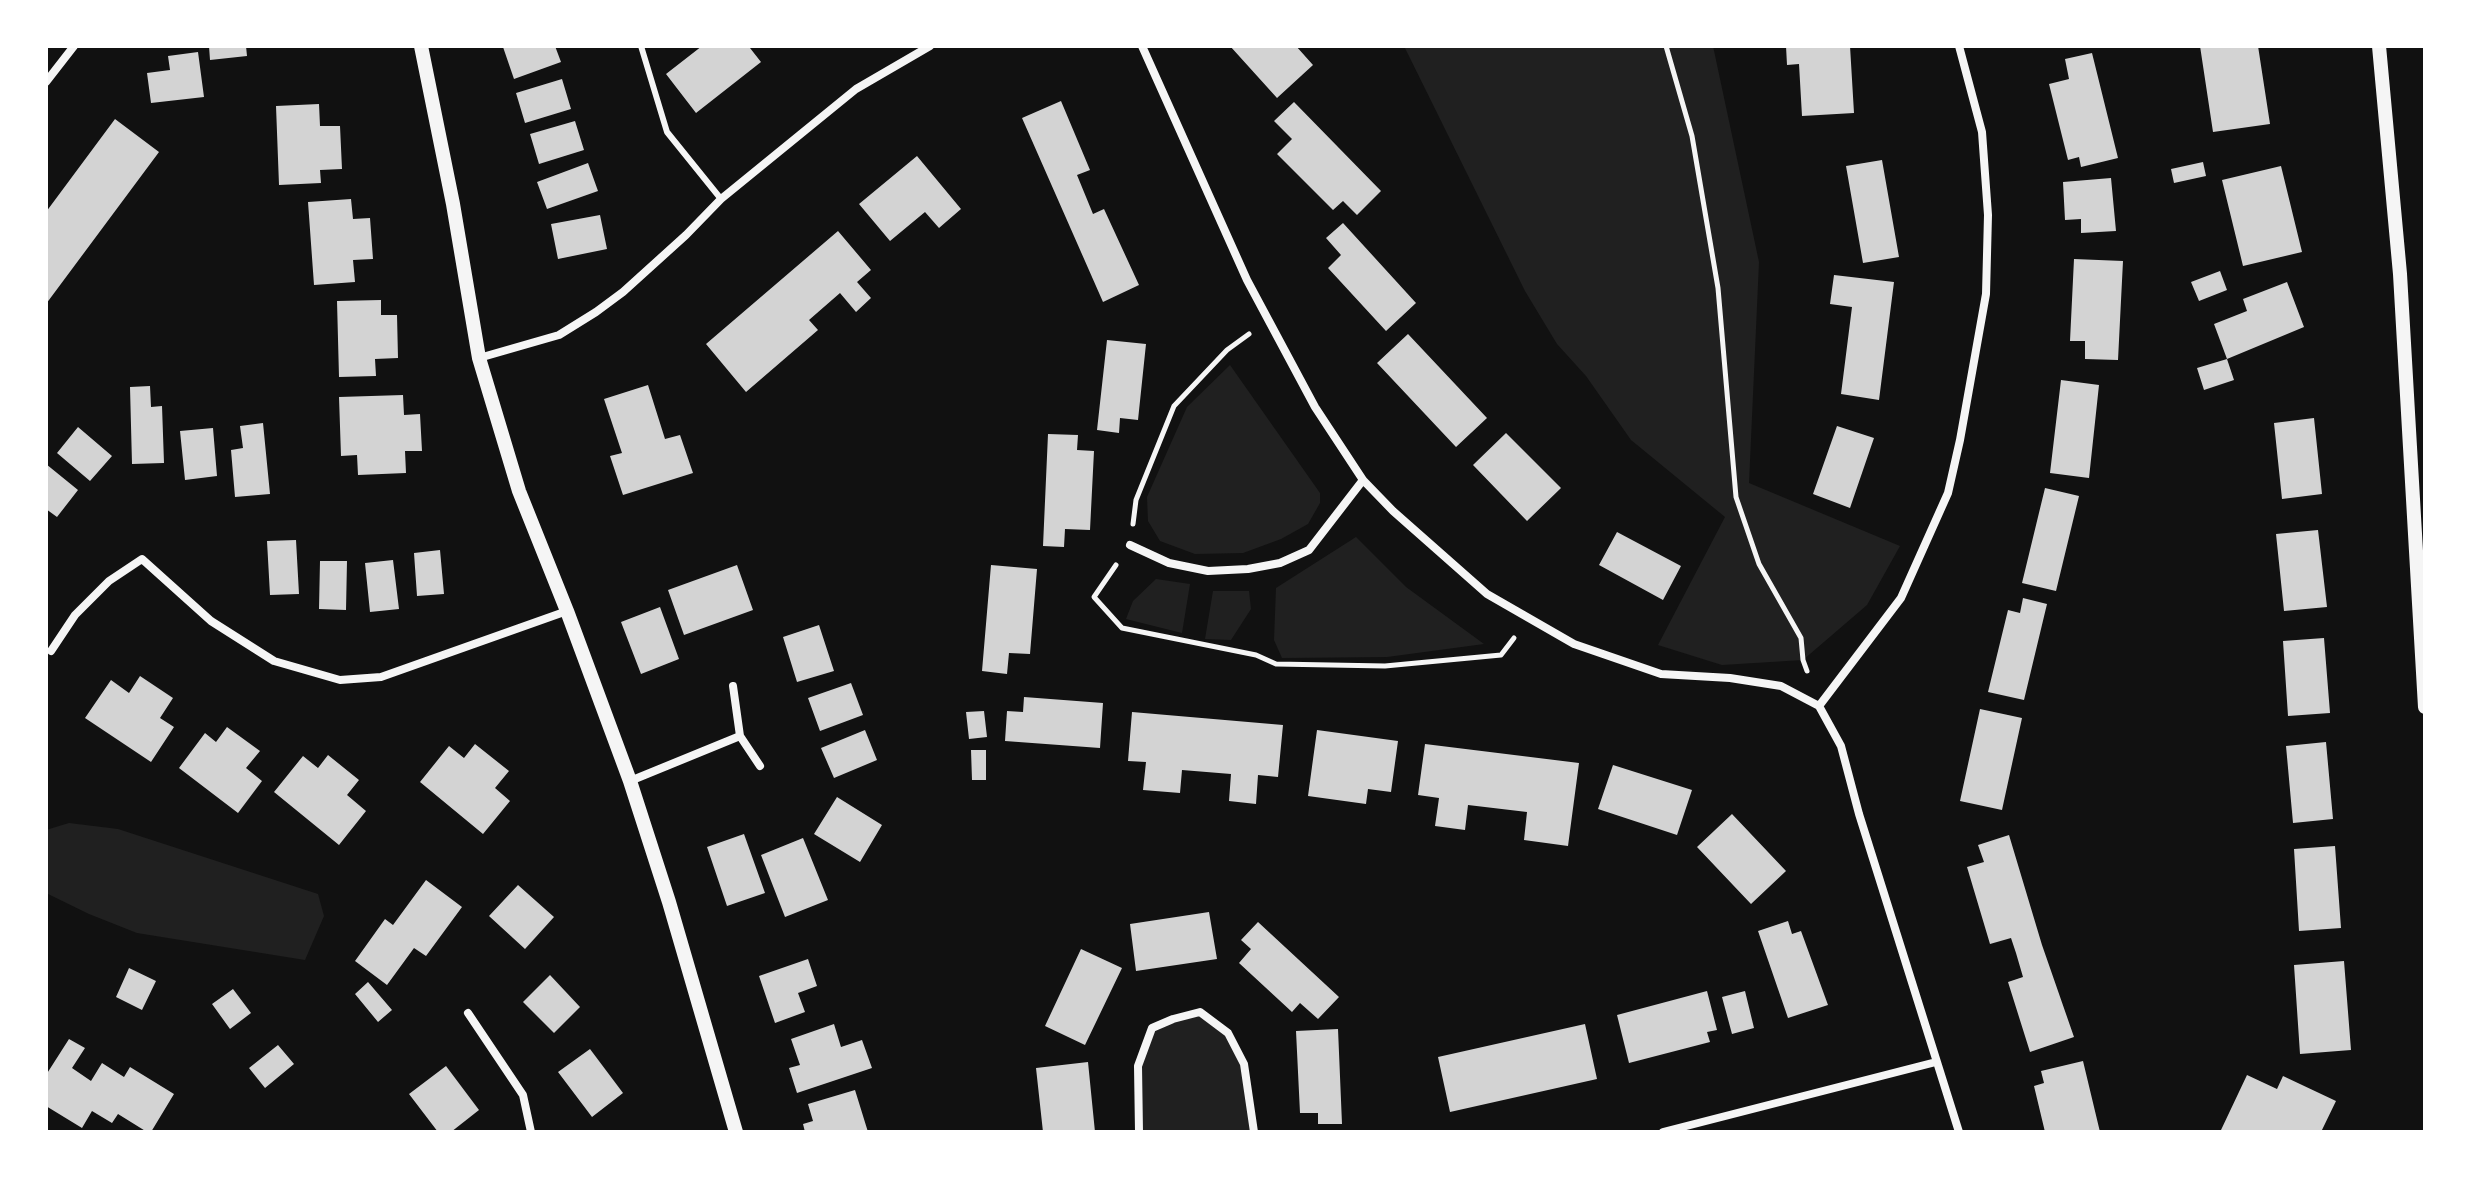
<!DOCTYPE html>
<style>
body{margin:0}
#map{position:relative;width:2471px;height:1178px;overflow:hidden;background:#111;font-family:"Alegreya Sans",sans-serif}
canvas{display:block}
.frame{position:absolute;inset:0;border:48px solid #fff;pointer-events:none}
</style>
<div id="map">
<canvas width="2471" height="1178"></canvas>
<div class="frame"></div>
</div>
<script>
const ctx = document.querySelector('canvas').getContext('2d');
ctx.lineJoin = 'round';
function fillPath(path, color) {
  ctx.fillStyle = color;
  ctx.fill(path, 'evenodd');
}
function shape(rows) {
  const path = new Path2D();
  for (const r of rows) {
    path.moveTo(r[0], r[1]);
    for (let i = 2; i < r.length; i += 2) path.lineTo(r[i], r[i + 1]);
  }
  return path;
}
function strokePath(path, color, width, dash) {
  ctx.strokeStyle = color;
  ctx.lineWidth = width;
  ctx.lineCap = dash ? 'butt' : 'round';
  ctx.setLineDash(dash || []);
  ctx.stroke(path);
}
fillPath(shape([
 [1404,46,1713,46,1759,262,1749,483,1900,546,1867,605,1803,660,1722,665,1658,645,1725,517,1631,440,1586,376,1557,344,1525,291],
 [1230,365,1320,493,1320,503,1308,524,1281,539,1243,553,1195,554,1160,541,1148,521,1147,497,1187,407],
 [1356,537,1406,587,1484,644,1387,657,1282,658,1274,640,1276,588],
 [1156,579,1190,584,1182,633,1126,619,1133,601],
 [1213,591,1249,591,1251,609,1231,640,1205,639],
 [69,823,118,829,318,894,324,916,305,960,137,933,89,914,46,893,46,830],
 [1200,1012,1228,1033,1244,1064,1254,1132,1139,1132,1138,1066,1152,1028]
]), '#202020');
fillPath(shape([
 [209,46,246,46,247,56,210,60],
 [507,46,555,46,561,62,514,79,503,47],
 [702,46,753,46,750,48,761,62,696,113,666,74],
 [1230,46,1296,46,1313,65,1277,98],
 [1786,46,1850,46,1854,113,1802,116,1799,64,1787,65],
 [2200,46,2258,46,2270,124,2213,132],
 [198,52,204,97,151,103,147,73,170,70,168,56],
 [2092,53,2118,158,2081,167,2079,157,2068,160,2049,84,2069,79,2065,59],
 [562,79,571,109,525,123,516,93],
 [1061,101,1090,170,1077,175,1093,214,1104,209,1139,285,1103,302,1022,118],
 [1294,102,1381,191,1357,215,1343,201,1333,210,1277,154,1292,139,1274,121],
 [319,104,320,126,340,126,342,169,320,170,321,183,279,185,276,106],
 [115,119,159,152,46,304,46,212],
 [575,121,584,150,539,164,530,134],
 [917,156,961,209,939,228,925,212,890,241,859,204],
 [1882,160,1899,257,1863,263,1846,166],
 [2203,162,2206,176,2174,183,2171,169],
 [588,163,598,191,547,209,537,182],
 [2281,166,2302,252,2243,266,2222,180],
 [2111,178,2116,231,2081,233,2081,219,2065,220,2063,182],
 [351,199,353,219,370,218,373,259,353,260,355,282,314,285,308,202],
 [600,215,607,249,558,259,551,224],
 [1343,223,1416,303,1386,331,1328,268,1341,255,1326,238],
 [838,231,871,270,857,282,871,298,856,312,840,293,809,320,818,330,746,392,706,344],
 [2074,259,2123,261,2118,360,2085,359,2085,341,2070,341],
 [2220,271,2227,290,2199,301,2191,282],
 [1834,275,1894,282,1879,400,1841,394,1852,307,1830,304],
 [2287,282,2304,327,2227,359,2234,380,2204,390,2197,368,2227,359,2214,324,2247,311,2243,299],
 [381,300,381,315,397,315,398,358,375,359,376,376,339,377,337,301],
 [1408,334,1487,418,1456,447,1377,363],
 [1107,340,1146,344,1138,420,1120,418,1119,433,1097,430],
 [2061,380,2099,385,2089,478,2050,473],
 [648,385,665,439,680,435,693,473,623,495,610,456,622,453,604,399],
 [150,386,151,407,162,406,164,463,132,464,130,387],
 [403,395,404,415,420,414,422,451,405,451,406,473,358,475,357,455,341,456,339,397],
 [2314,418,2322,494,2282,499,2274,423],
 [263,423,270,494,235,497,231,450,243,448,240,426],
 [1837,426,1874,438,1850,508,1813,494],
 [78,427,112,456,90,481,57,453],
 [213,428,217,476,185,480,180,431],
 [1506,433,1561,488,1527,521,1473,465],
 [1048,434,1078,435,1077,450,1094,451,1090,530,1065,529,1064,547,1043,546],
 [46,464,78,490,57,517,46,509],
 [2045,488,2079,496,2056,591,2022,583],
 [2318,530,2327,607,2284,611,2276,534],
 [1617,532,1681,566,1663,600,1599,565],
 [296,540,299,594,270,595,267,541],
 [440,550,444,594,417,596,414,553],
 [393,560,399,609,370,612,365,563],
 [320,561,347,561,346,610,319,609],
 [737,565,753,610,684,635,668,590],
 [991,565,1037,569,1030,654,1009,653,1007,674,982,671],
 [2023,598,2047,604,2024,700,1988,692,2008,610,2020,613],
 [660,607,679,659,641,674,621,622],
 [819,625,834,671,797,682,783,637],
 [2324,638,2330,713,2288,716,2283,641],
 [140,676,173,698,160,718,174,727,151,762,85,718,111,680,129,693],
 [851,683,863,715,820,731,808,698],
 [1024,697,1103,703,1100,748,1005,741,1007,711,1023,712],
 [1980,709,2022,718,2002,810,1960,801],
 [984,711,987,737,969,739,966,712],
 [1132,712,1283,725,1278,777,1258,775,1256,804,1229,801,1231,774,1182,770,1180,793,1143,790,1146,762,1128,761],
 [227,727,260,751,246,768,262,781,238,813,179,768,205,733,216,742],
 [865,730,877,760,834,778,821,748],
 [1317,730,1398,741,1391,792,1368,789,1366,804,1308,796],
 [2326,742,2333,819,2293,823,2286,746],
 [475,744,509,771,495,788,510,801,483,834,420,782,449,746,464,758],
 [1425,744,1579,763,1568,846,1524,840,1527,812,1468,805,1465,830,1435,826,1439,798,1418,795],
 [971,750,986,750,986,780,972,780],
 [328,755,359,780,347,795,366,811,339,845,274,792,303,756,318,768],
 [1613,765,1692,790,1677,835,1598,809],
 [837,797,882,825,860,862,814,834],
 [1732,814,1786,871,1751,904,1697,847],
 [744,834,765,893,727,906,707,847],
 [2009,835,2042,945,2074,1037,2030,1052,2008,982,2023,977,2016,953,2011,938,1990,944,1967,867,1984,862,1978,845],
 [803,838,828,900,785,917,761,855],
 [2335,846,2341,928,2299,931,2294,849],
 [426,880,462,907,426,956,414,948,387,985,355,961,385,919,393,925],
 [518,885,554,917,525,949,489,916],
 [1209,912,1217,959,1136,971,1130,924],
 [1788,921,1792,934,1801,931,1828,1005,1788,1018,1758,931],
 [1258,922,1339,997,1318,1019,1300,1003,1292,1012,1239,963,1251,949,1241,940],
 [1081,949,1122,968,1085,1045,1045,1026],
 [808,959,817,986,798,993,805,1012,775,1023,759,976],
 [2344,961,2351,1050,2300,1054,2294,965],
 [129,968,156,981,142,1010,116,997],
 [550,975,580,1007,554,1033,523,1002],
 [368,982,392,1010,378,1022,355,994],
 [233,989,251,1013,230,1029,212,1004],
 [1707,991,1717,1030,1707,1032,1710,1042,1629,1063,1617,1015],
 [1745,991,1754,1028,1732,1034,1722,997],
 [834,1024,841,1047,862,1040,872,1068,797,1093,789,1068,800,1065,791,1039],
 [1585,1024,1597,1079,1450,1112,1438,1057],
 [1338,1029,1342,1124,1318,1124,1318,1113,1300,1113,1296,1031],
 [69,1039,85,1048,72,1068,91,1081,102,1063,124,1077,130,1067,174,1094,151,1132,147,1132,118,1114,112,1123,92,1111,82,1128,46,1106,46,1075],
 [278,1045,294,1064,265,1088,249,1068],
 [590,1049,623,1093,592,1117,558,1072],
 [2083,1061,2100,1132,2045,1132,2034,1086,2044,1083,2041,1071],
 [1088,1062,1095,1132,1043,1132,1036,1068],
 [446,1066,479,1110,451,1132,438,1132,409,1094],
 [2247,1075,2277,1089,2283,1076,2336,1101,2321,1132,2226,1132,2221,1130],
 [855,1090,868,1132,805,1132,803,1124,813,1121,808,1104]
]), '#d3d3d3');
strokePath(shape([
 [1666,46,1692,136,1718,288,1736,497,1759,564,1801,638,1803,660,1807,671],
 [1133,524,1136,500,1174,406,1227,350,1249,334],
 [1116,565,1094,597,1122,628,1256,655,1276,664,1385,666,1501,655,1514,638]
]), '#f5f5f5', 5);
strokePath(shape([
 [641,46,667,132,721,199]
]), '#f5f5f5', 6);
strokePath(shape([
 [1142,46,1247,280,1315,407,1363,480,1393,511,1487,594,1574,644,1661,674,1730,678,1781,686,1819,706,1841,746,1859,814,1959,1132],
 [46,82,74,46],
 [479,358,559,335,596,312,623,292,686,235,721,199,856,89,930,46],
 [1130,545,1169,563,1208,571,1248,569,1280,563,1309,550,1363,480],
 [51,651,75,615,109,581,142,559,211,621,274,661,340,680,381,677,567,611],
 [733,686,740,736,760,766],
 [1819,706,1901,598,1948,493,1960,440,1986,294,1988,215,1982,132,1959,46],
 [630,781,740,736],
 [468,1013,523,1095,531,1132],
 [1139,1132,1138,1066,1152,1028,1173,1019,1200,1012,1228,1033,1244,1064,1254,1132],
 [1663,1132,1936,1062]
]), '#f5f5f5', 8);
strokePath(shape([
 [421,46,453,204,479,358,519,491,567,611,630,781,669,902,736,1132],
 [2379,46,2400,274,2425,707]
]), '#f5f5f5', 14);
</script>
